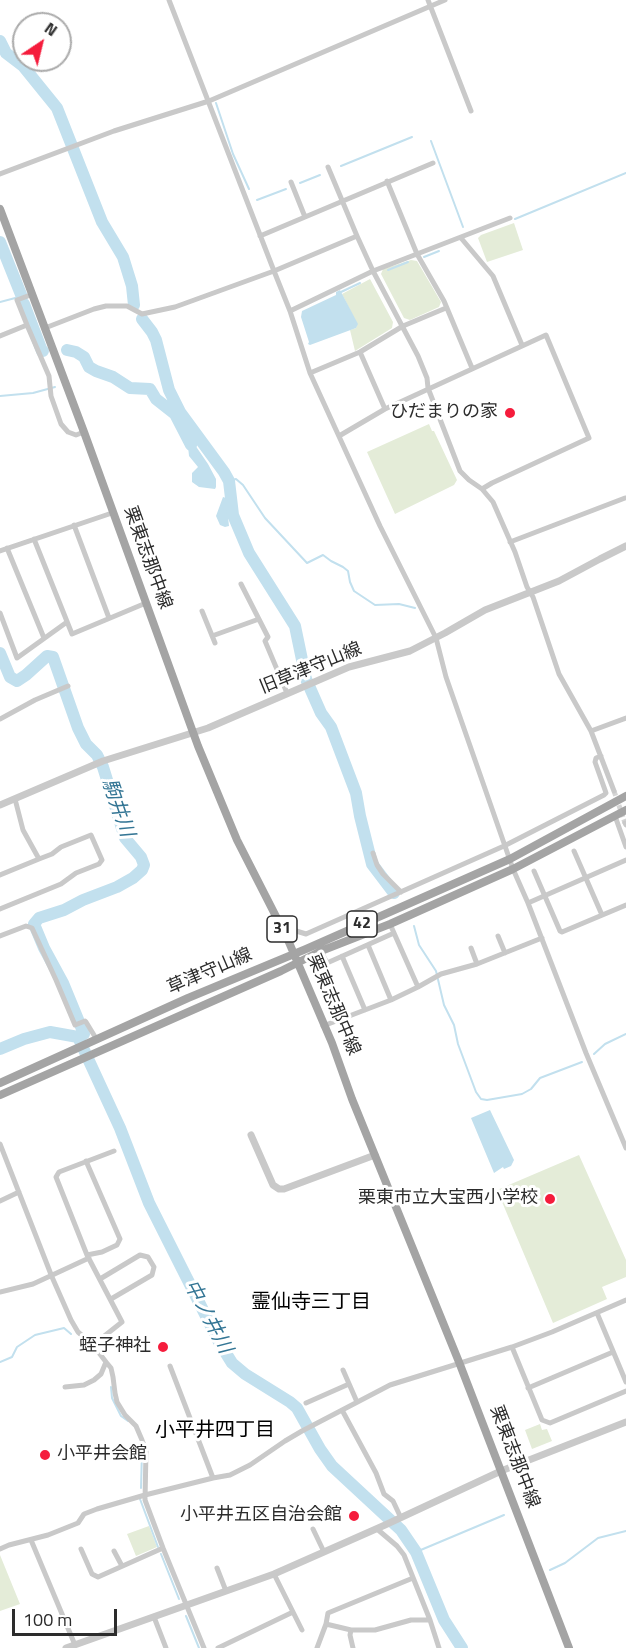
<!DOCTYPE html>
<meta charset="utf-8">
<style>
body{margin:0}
#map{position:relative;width:626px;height:1648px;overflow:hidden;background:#fff;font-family:"Titillium Web",sans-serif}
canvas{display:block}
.north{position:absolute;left:12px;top:12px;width:60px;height:60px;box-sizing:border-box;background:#fff;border:2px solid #ababab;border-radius:50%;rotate:35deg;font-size:16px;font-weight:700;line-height:24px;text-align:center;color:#2c2c2c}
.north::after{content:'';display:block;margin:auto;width:21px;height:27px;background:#f51c3c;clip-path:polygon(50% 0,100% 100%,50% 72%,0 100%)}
.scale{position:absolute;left:12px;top:1609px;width:105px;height:27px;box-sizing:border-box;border:3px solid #2c2c2c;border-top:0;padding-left:8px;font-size:18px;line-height:21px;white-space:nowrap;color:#2c2c2c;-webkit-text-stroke:4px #fff;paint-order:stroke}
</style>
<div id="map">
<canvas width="626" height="1648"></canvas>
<div class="north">N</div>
<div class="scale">100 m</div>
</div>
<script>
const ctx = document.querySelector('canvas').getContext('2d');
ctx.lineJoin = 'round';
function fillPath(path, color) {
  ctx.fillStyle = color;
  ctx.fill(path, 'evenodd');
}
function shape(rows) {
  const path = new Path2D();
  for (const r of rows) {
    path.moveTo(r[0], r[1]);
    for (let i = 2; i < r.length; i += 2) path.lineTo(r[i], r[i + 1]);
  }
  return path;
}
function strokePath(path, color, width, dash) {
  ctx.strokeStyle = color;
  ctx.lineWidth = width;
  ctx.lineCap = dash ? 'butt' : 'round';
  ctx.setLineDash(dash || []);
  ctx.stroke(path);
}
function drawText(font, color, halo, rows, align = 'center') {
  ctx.font = font + ' "Titillium Web","Noto Sans JP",sans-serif';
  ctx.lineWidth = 6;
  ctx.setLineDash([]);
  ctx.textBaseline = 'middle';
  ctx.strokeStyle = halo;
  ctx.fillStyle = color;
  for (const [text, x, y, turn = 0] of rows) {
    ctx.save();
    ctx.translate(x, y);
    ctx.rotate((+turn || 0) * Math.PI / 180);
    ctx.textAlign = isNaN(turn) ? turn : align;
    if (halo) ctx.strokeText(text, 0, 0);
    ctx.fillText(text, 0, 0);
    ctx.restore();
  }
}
fillPath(shape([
 [514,223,523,250,487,262,478,238,481,235],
 [411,260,417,261,441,302,439,307,410,320,404,318,381,274,383,269],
 [370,279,393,322,392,328,355,351,350,330,356,328,357,324,342,294],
 [429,424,432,431,434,431,457,480,454,485,395,514,367,452],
 [579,1155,626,1260,626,1277,602,1287,607,1299,553,1323,497,1190],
 [540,1424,542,1430,547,1429,552,1441,532,1449,525,1430],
 [149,1526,157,1547,136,1556,127,1534],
 [0,1555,20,1604,0,1611]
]), '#e4ecd8');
fillPath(shape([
 [340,290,358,324,356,328,310,345,308,344,309,342,301,317,302,311,336,295,336,292],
 [195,445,208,464,216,479,216,487,215,489,199,487,192,482,192,473,198,467,189,456,188,446],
 [223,497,226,498,229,526,225,527,220,525,216,516],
 [490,1110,514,1160,511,1166,504,1169,503,1167,494,1173,471,1118]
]), '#c2e0ee');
strokePath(shape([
 [216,103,233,154,249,189],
 [431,141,463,227],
 [341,166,412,137],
 [300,183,320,175],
 [257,200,286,189],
 [515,219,626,173],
 [424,257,439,251],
 [388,270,408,262],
 [341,292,360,283],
 [0,302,19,297],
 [0,396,33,393,55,387],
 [229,481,236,479,243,485,265,518,307,563,323,555,331,561,343,567,348,571,350,582,354,591,375,605,399,604,415,608],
 [414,926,419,945,436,971,444,1005,454,1025,458,1044,476,1092,481,1099,487,1100,522,1094,531,1089,540,1078,582,1062],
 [594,1054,605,1044,626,1034],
 [0,1362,12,1357,17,1347,35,1335,64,1328,71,1334],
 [111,1387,112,1398,121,1416,128,1421],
 [141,1488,142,1451],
 [140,1499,158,1547],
 [416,1552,504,1515],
 [161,1554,179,1599],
 [550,1570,565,1563,598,1538,626,1531],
 [186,1616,199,1648]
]), '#c2e0ee', 2);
strokePath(shape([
 [0,41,6,53,23,66,57,108,102,222,123,257,132,286,134,305],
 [0,242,22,297],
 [24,304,42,351,43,351],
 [142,319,152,332,156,340,169,390,180,412,224,472,229,481,233,515,249,553,295,626,306,679,321,713,331,727,356,793,360,816,372,864,394,893],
 [67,350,76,352,84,357,89,367,96,371,113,377,130,388,150,389,156,399,175,414,191,445],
 [0,653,10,677,17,681,26,675,47,656,53,657,78,728,86,744,97,755,103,767,125,838,141,857,144,865,142,870,133,878,117,887,83,900,64,910,39,918,34,924,44,948,63,983,84,1034,78,1037],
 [78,1037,120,1128,149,1203,219,1342,232,1363,245,1374,290,1402,297,1408,320,1449,332,1466,401,1530,416,1552,444,1620,462,1648],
 [0,1049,24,1039,50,1032,78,1037]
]), '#c2e0ee', 12);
strokePath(shape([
 [614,791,625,823]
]), '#d5d5d5', 5, [5, 2.5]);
strokePath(shape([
 [169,0,274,271,290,311,310,373,380,526,436,638,446,677,513,869,528,903,586,1053,626,1148],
 [428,0,471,111],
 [328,167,357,236],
 [0,174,114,131,209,101,445,0],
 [387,181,417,254,444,301,472,368],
 [291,182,305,217],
 [260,236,433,163],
 [461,238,493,276,522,345],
 [290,311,373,271,510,218],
 [27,325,49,376,51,396,61,424,68,432,76,435,84,432],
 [45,328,94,309,106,306,127,306,142,314,175,307,274,271,357,236,373,271,418,356,427,378,428,388,460,471,469,480,482,489,493,502,515,552,527,587,533,597,559,674,591,731,614,791],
 [0,336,27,325,17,300,33,294],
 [360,352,385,409],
 [310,373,360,352,403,326,446,308],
 [339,436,385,409,546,335,589,438,492,483,482,489],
 [74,525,109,618],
 [34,539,72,634,146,603],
 [510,542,625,498],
 [7,548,44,638],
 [0,551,112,513],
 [241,584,268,637,265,641,287,693],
 [202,611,215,643],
 [0,613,17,658,67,622],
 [212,636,259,619],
 [0,719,35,700,68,686],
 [591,731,626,718],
 [615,816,626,847],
 [625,823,626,825],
 [574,851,602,915],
 [373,853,377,865,383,874,401,892],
 [534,871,560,931,562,932,626,905],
 [0,875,39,859],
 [528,903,626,860],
 [0,909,61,884,76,873,99,864,102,860,91,835,61,847,52,854,39,859,23,830,15,799],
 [284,933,293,930,306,934,504,846,604,795,606,793,605,790,595,762,596,758,601,756],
 [0,936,26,926,32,928,56,980,75,1025,85,1021,86,1022,97,1040],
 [498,936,505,953],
 [368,945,391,1000],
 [471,948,477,964],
 [321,951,327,963,394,933],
 [342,956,365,1010],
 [418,987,441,974,477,964,542,938],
 [323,1026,391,1000,418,987,390,924],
 [0,1144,52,1277,71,1320,78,1332,93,1345,106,1362,101,1374,94,1380,84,1385,65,1387],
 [86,1161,120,1239,117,1245,102,1252,87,1255],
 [0,1201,19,1192],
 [100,1279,140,1255,148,1257,154,1267,152,1275,111,1299],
 [0,1292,33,1284,89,1258],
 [597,1313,626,1382],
 [93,1345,122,1322,87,1255,56,1177,59,1172,114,1151],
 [512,1347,542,1420,550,1423,626,1391],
 [106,1362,111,1368,113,1377,115,1393,117,1402,125,1415,136,1426,142,1440,146,1451,145,1500,163,1548,204,1648],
 [170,1366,213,1478],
 [343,1370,357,1402],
 [528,1388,613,1352],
 [306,1403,349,1384],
 [342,1410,376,1473,384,1494,393,1501,401,1518],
 [313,1529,324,1552],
 [377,1529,397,1546,404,1555,430,1620,439,1648],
 [31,1540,75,1645],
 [0,1549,9,1545,48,1535,78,1523,84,1514,97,1509,145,1495,213,1478,230,1475,250,1465,285,1441,302,1431,390,1385,512,1347,552,1332,626,1300],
 [81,1549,92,1574,98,1577,163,1548],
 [114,1551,122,1566],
 [217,1568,226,1591],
 [413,1578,328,1613,326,1624,351,1630,375,1630,411,1620,430,1620],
 [293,1612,302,1630],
 [154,1617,166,1648],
 [351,1630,350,1635,353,1648],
 [218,1648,293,1612,274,1574],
 [317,1648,326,1624]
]), '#c9c9c9', 5);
strokePath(shape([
 [0,805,103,761,208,728,349,667,410,651,445,633,485,610,559,581,600,559,626,546],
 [251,1135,273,1185,279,1189,284,1189,375,1155],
 [66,1648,274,1574,385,1525,501,1471,626,1422]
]), '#c9c9c9', 7);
strokePath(shape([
 [0,209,84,432,198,746,237,840,288,940,332,1043,352,1099,459,1362,569,1648],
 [0,1083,188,998,306,949,510,859,626,796],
 [0,1095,281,971,321,951,390,924,513,869,626,810]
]), '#a4a4a4', 8);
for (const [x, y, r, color] of [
 [510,413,6,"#f51c3c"],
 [550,1199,6,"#f51c3c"],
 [163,1347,6,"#f51c3c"],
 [45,1455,6,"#f51c3c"],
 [354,1516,6,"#f51c3c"]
]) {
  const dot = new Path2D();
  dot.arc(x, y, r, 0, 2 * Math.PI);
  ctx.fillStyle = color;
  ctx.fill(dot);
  strokePath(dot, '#fff', 2);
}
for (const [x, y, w] of [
 [362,924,30],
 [282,929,30]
]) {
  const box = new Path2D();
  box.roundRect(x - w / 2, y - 13, w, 26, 4.5);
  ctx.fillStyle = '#fff';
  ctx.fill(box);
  strokePath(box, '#2c2c2c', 1.5);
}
drawText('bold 16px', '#2c2c2c', null, [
 ["42",362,924],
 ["31",282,929]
]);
drawText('18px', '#2c2c2c', '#fff', [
 ["ひだまりの家",498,413],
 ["栗東市立大宝西小学校",538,1199],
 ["蛭子神社",151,1347],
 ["小平井会館",57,1455,"left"],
 ["小平井五区自治会館",342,1516]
], 'right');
drawText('18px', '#2c2c2c', '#fff', [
 ["栗東志那中線",147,558,70],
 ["旧草津守山線",311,669,-22],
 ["草津守山線",210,972,-23],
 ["栗東志那中線",333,1005,67],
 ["栗東志那中線",514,1457,69]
]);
drawText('italic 20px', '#347695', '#fff', [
 ["駒井川",117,808,71],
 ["中ノ井川",207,1317,62]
]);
drawText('20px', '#000', '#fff', [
 ["霊仙寺三丁目",311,1303],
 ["小平井四丁目",215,1431]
]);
</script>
